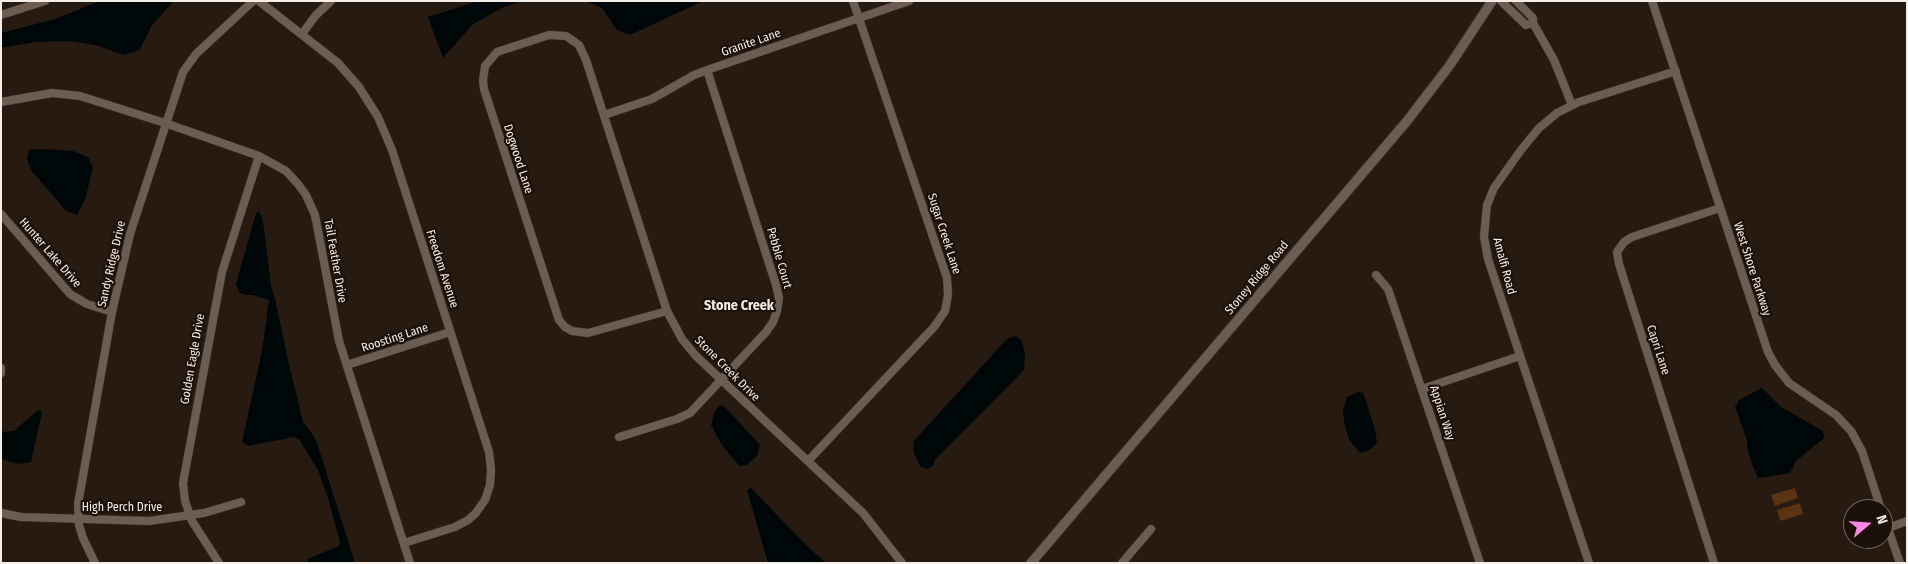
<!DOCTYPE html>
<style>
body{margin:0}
#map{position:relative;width:1908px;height:564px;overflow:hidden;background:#261a11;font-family:"Fira Sans Condensed",sans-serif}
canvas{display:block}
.frame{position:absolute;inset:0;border:2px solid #f5ede7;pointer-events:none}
.north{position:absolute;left:1843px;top:499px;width:50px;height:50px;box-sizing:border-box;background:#1c1109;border:1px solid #736962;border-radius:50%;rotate:72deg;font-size:14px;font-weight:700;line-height:20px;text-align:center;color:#f5ede7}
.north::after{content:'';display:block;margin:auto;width:18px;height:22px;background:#fb87e5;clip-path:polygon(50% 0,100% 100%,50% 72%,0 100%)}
</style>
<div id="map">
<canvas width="1908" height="564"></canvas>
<div class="frame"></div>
<div class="north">N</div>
</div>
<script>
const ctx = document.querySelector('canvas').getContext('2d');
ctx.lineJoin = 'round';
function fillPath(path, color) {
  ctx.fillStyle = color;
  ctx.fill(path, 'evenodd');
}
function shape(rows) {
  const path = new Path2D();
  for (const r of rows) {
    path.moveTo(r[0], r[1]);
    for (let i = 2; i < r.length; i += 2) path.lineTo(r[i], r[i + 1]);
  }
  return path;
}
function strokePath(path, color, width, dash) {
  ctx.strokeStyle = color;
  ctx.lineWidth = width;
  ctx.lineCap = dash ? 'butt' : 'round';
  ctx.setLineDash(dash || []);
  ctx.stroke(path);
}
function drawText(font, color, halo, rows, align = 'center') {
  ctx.font = font + ' "Fira Sans Condensed",sans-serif';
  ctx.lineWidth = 4.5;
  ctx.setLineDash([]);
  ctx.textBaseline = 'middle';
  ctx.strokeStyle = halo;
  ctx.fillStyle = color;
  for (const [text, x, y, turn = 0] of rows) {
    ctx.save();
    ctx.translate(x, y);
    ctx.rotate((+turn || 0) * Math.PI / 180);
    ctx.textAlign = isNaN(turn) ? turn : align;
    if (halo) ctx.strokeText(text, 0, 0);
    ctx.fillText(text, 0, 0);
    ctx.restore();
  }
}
fillPath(shape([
 [1795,488,1798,498,1775,506,1771,495],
 [1800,503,1803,514,1780,521,1777,510]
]), '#5b3412');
fillPath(shape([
 [100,1,174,1,152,25,140,49,134,52,123,55,96,45,68,41,36,42,1,48,1,33,55,19],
 [478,1,523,1,504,7,473,24,443,58,428,17],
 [585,1,703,1,630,35,617,30,602,8],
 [42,149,73,151,88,157,93,168,85,199,77,215,66,211,31,170,27,159,29,150],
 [259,212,262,217,264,229,271,286,275,299,290,369,303,422,313,435,317,443,355,563,308,563,307,560,310,558,339,546,340,542,328,498,318,470,299,439,294,437,248,446,242,442,262,351,269,300,253,295,245,295,240,293,236,284,256,213],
 [1016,336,1021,340,1025,353,1024,370,935,460,932,467,926,469,920,466,914,453,913,442,1005,341,1009,338],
 [1762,388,1781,407,1823,431,1824,438,1796,461,1790,473,1758,478,1752,464,1747,446,1747,440,1735,407,1739,400],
 [1358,392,1363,393,1366,401,1375,430,1377,442,1371,449,1365,452,1359,452,1350,441,1345,427,1343,411,1347,397],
 [720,405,725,407,760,445,757,456,747,465,740,466,735,461,721,444,711,425,714,413],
 [38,410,42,412,31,462,18,464,1,459,1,432,14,431],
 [751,488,805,544,826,563,768,563,747,490]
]), '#000709');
const minor = shape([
 [259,1,338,63,359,87,378,117,392,150,489,452,491,469,490,485,485,500,475,514,468,520,455,527,404,543],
 [1501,1,1526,25,1533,23,1533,18,1516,1],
 [1652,1,1768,352,1775,365,1789,383,1836,415,1851,431,1862,451,1881,509],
 [1,15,45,1],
 [1533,23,1554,60,1572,105],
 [302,34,316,15,331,1],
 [1,102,52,93,80,96,165,123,259,156,286,171,298,184,306,195,315,215,339,341,410,563],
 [604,115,652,99,694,75,710,69,909,1],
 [1,214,70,294,87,304,112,312],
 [1376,275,1388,289,1480,563],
 [667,311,588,333,572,331,565,327,559,320,484,89,483,80,485,66,497,52,549,35,566,36,579,45,586,60,667,311,682,339,696,356,863,513,902,563],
 [347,365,450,332],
 [1,368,1,373],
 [1422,389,1520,356],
 [619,437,677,419,690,413,766,332,773,322,777,311,779,298,776,285,707,70],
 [808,461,934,327,945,311,948,295,947,278,853,1],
 [1,513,21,517,149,521,204,513,241,502],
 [1883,514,1900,563],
 [1888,528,1907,521],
 [95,563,83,538,79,525,78,504,112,312,130,234,183,72,196,54,253,1],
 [219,563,192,521,185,501,183,483,222,272,259,156],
 [1122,563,1151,529],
 [1589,563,1488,259,1484,237,1487,205,1494,188,1521,150,1539,128,1557,113,1579,102,1676,71],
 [1714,563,1619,264,1617,252,1624,242,1632,237,1720,208]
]);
const tertiary = shape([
 [1031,563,1407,121,1450,65,1492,1]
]);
strokePath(minor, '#3c332f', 9);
strokePath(tertiary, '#3c332f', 11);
strokePath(minor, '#6c5d53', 8);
strokePath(tertiary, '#6c5d53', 9);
drawText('12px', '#f5ede7', '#1c1109', [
 ["Granite Lane",751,43,-19],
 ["Dogwood Lane",518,159,72],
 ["Sugar Creek Lane",944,234,72],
 ["Hunter Lake Drive",50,253,49],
 ["Pebble Court",779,258,74],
 ["Tail Feather Drive",335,261,80],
 ["Sandy Ridge Drive",112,264,-77],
 ["Amalfi Road",1504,266,75],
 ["Freedom Avenue",442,269,72],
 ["West Shore Parkway",1752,269,72],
 ["Stoney Ridge Road",1257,278,-50],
 ["Roosting Lane",395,338,-18],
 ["Capri Lane",1658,350,72],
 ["Golden Eagle Drive",193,359,-80],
 ["Stone Creek Drive",727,369,45],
 ["Appian Way",1442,413,72],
 ["High Perch Drive",122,508]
]);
drawText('bold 14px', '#f5ede7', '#1c1109', [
 ["Stone Creek",739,306]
]);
</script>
